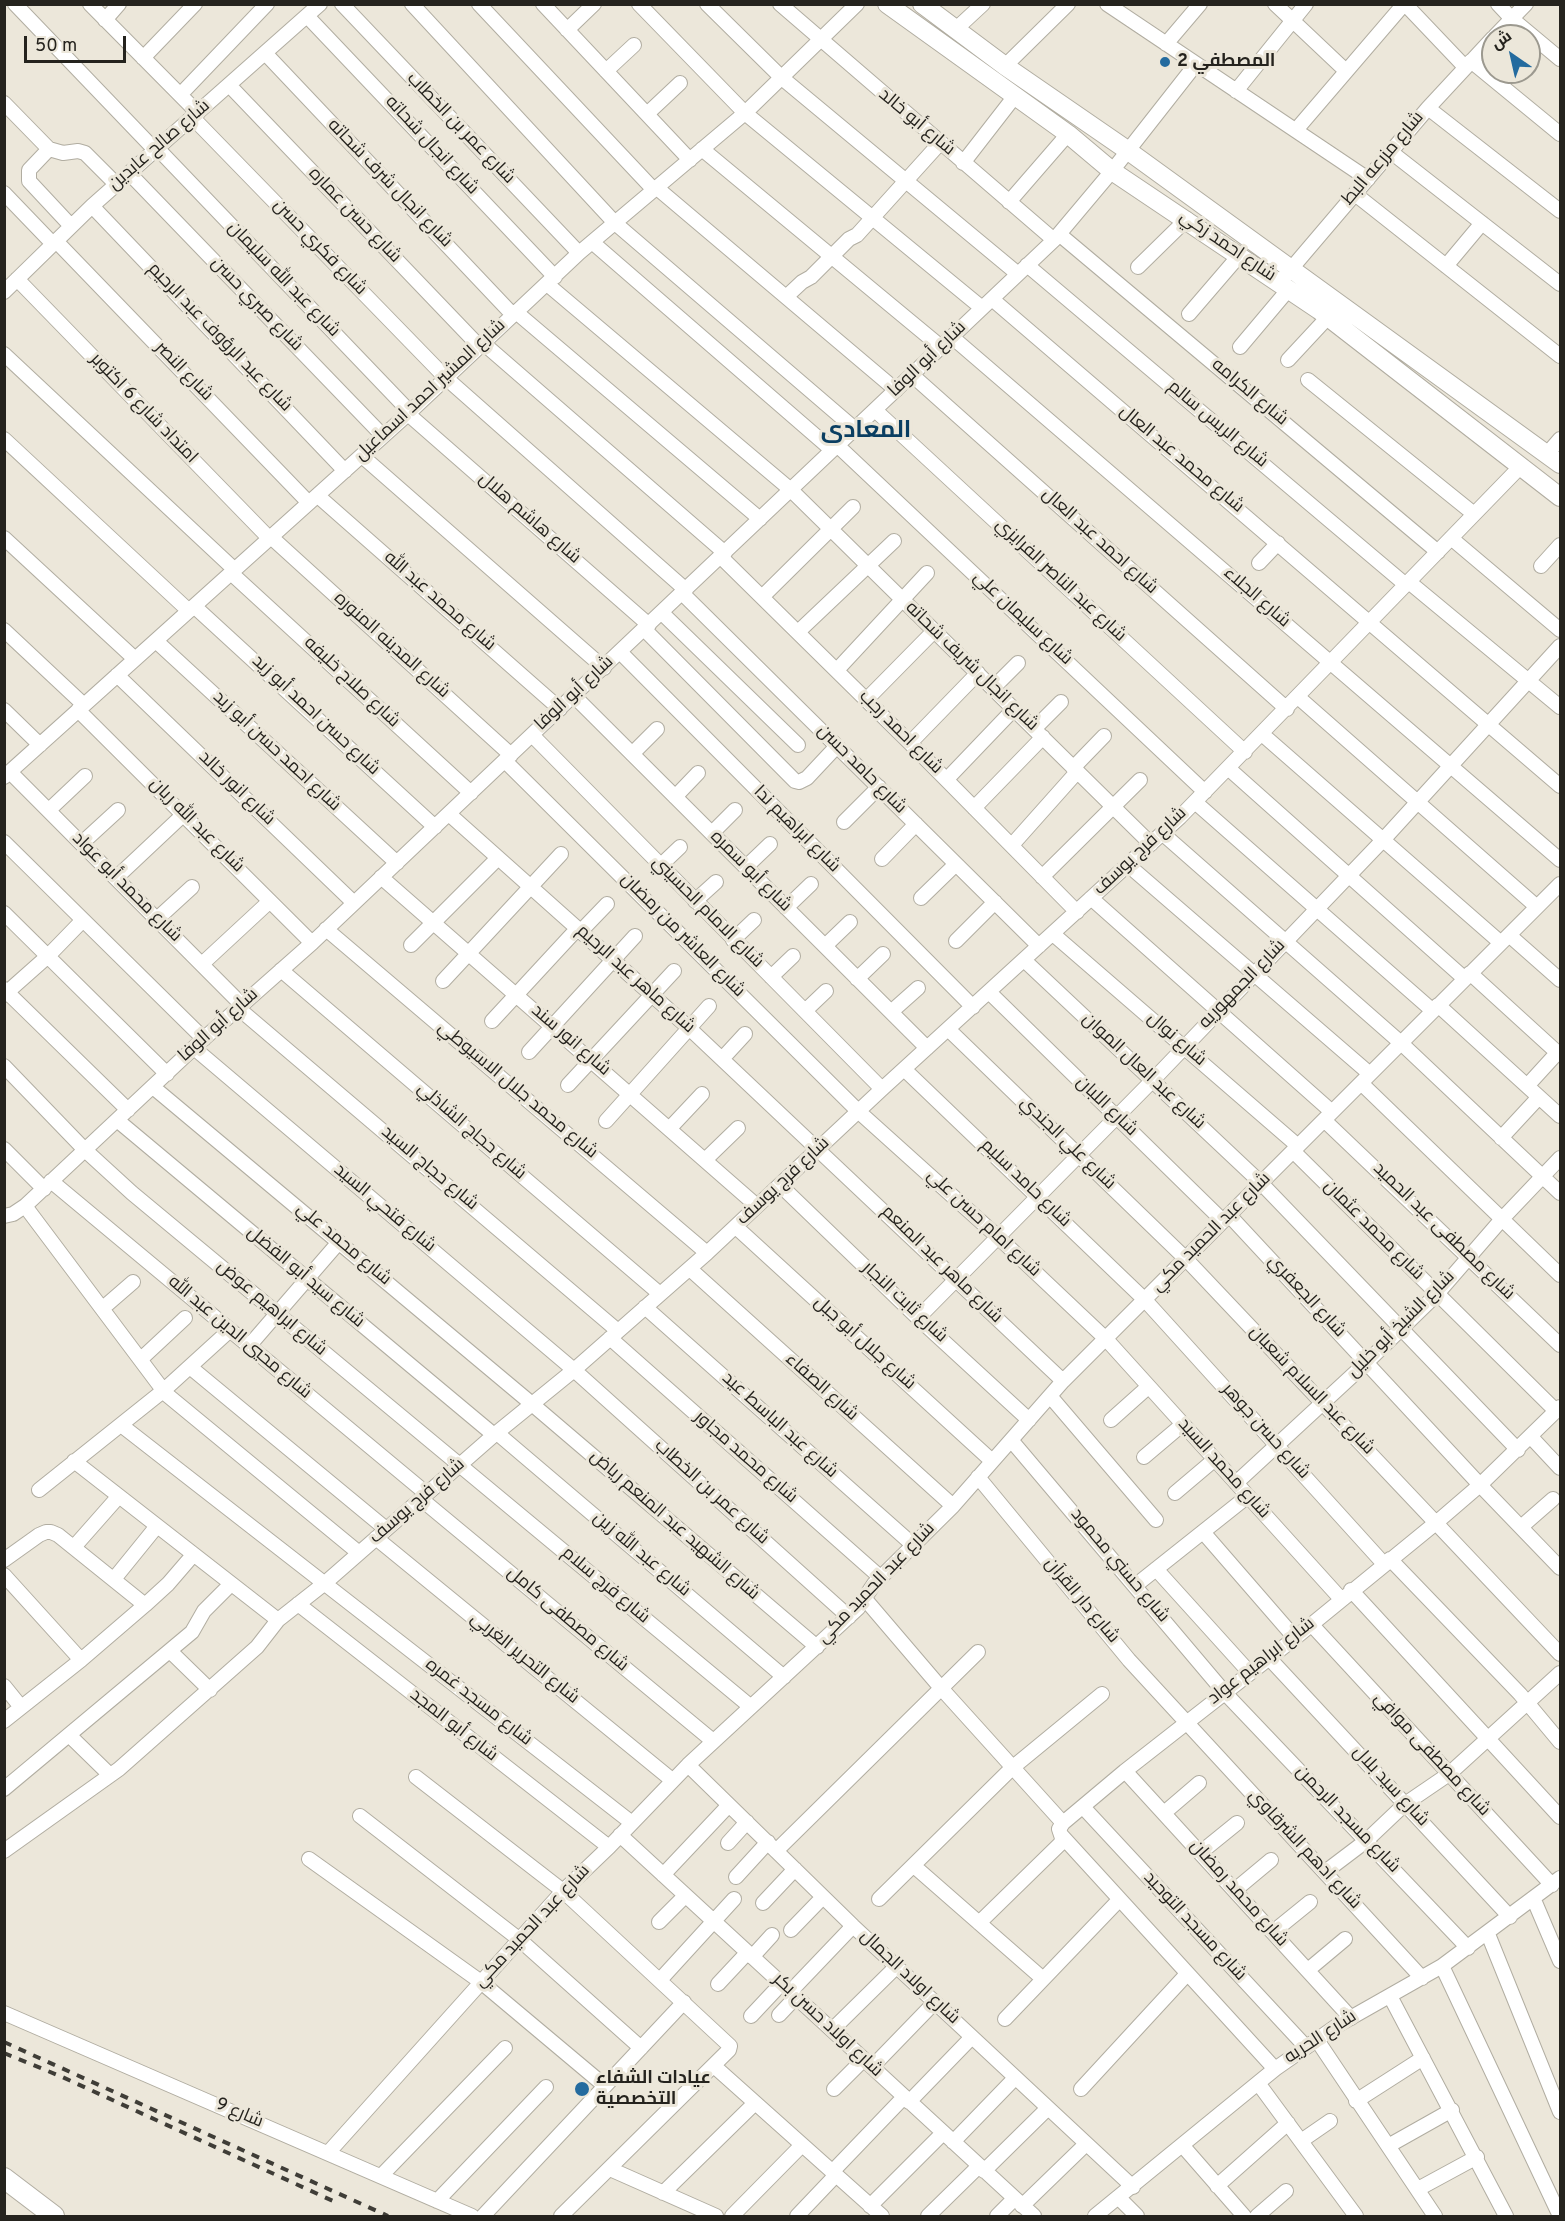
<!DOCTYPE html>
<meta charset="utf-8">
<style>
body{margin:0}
#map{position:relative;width:1565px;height:2221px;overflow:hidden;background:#ece7da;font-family:Overpass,Cairo,sans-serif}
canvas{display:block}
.frame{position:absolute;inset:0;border:6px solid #25231e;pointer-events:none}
.north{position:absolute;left:1481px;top:24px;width:60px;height:60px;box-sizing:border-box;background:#ece7da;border:2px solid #9c998f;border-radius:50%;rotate:326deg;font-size:16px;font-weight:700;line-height:24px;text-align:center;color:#25231e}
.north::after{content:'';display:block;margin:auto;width:21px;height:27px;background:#246b9f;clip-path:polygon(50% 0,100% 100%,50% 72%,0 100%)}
.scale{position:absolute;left:24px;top:36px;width:102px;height:27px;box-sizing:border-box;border:3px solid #25231e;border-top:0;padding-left:8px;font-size:18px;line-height:21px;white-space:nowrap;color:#25231e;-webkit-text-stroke:4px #ece7da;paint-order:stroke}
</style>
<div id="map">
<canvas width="1565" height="2221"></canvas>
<div class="frame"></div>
<div class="north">ش</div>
<div class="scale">50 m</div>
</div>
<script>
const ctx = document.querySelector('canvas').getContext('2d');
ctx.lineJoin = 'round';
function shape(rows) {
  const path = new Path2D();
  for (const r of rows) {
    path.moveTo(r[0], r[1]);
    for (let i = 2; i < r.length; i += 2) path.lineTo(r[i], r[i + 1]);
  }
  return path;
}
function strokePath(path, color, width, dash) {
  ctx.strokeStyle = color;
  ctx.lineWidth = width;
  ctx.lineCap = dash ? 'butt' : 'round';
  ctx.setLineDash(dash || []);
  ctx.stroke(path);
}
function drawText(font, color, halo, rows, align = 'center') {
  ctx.font = font + ' Overpass,Cairo,sans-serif';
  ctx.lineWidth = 6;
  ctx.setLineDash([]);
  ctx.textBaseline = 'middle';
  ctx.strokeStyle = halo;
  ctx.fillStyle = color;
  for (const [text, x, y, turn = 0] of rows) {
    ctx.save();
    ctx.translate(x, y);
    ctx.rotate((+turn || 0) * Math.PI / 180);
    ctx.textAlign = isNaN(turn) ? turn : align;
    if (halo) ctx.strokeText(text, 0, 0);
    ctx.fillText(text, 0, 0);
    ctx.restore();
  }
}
const minor = shape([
 [15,4,155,150],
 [90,4,198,113],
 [342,4,579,253],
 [412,4,615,223,855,429],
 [479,4,654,190],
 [543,4,690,160],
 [639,4,745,113,982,308],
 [707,4,782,78,1018,274],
 [780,4,1054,240],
 [1107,4,1368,179],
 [1275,4,1346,71],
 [1405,4,1465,67],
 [1498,4,1512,19,1560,59],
 [307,16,555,277],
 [105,20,119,4],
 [956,29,983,4],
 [567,30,594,4],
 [1495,36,1526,4],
 [1166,44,1200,4],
 [265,53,513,315],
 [143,58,195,4],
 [1471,61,1560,134],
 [1005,66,1068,4],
 [606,71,634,45],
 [229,85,480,347],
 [1236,91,1306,4],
 [180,95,267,4],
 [4,103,49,149,63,153,78,151,85,153,116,184],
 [1428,108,1560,211],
 [647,114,680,83],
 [192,117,446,378,686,590],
 [1296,130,1404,4],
 [157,148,410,412],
 [49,149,29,170,29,181,71,226],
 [702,149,941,347],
 [1391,152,1560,284],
 [963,163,1015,96],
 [129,173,383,436],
 [657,188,896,390],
 [4,193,53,244],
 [1355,194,1560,356],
 [1009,202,1068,134],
 [92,206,345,471],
 [1059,234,1438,552],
 [56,241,309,503],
 [592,242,832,450],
 [1027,265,1406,585],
 [1446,266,1482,223],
 [1138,267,1187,219],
 [1285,276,1428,108,1493,38],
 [17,279,269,538],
 [547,284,791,490,1151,844],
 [4,292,92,206,320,4],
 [786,297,802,282,811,277,849,239,857,235,940,143],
 [992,299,1560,786],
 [516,312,760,519],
 [1189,314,1238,257],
 [952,337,1560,860],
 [483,343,725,553],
 [1240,347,1288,290],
 [4,354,235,570],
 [1288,360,1328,317],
 [912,375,1287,709],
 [1308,380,1474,514],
 [875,410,1245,752],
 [408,414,649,625],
 [4,439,189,611],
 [838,446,1205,792],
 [1547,454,1560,439],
 [362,456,604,668],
 [318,496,560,709],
 [271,537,511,755],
 [4,538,135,659],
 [1451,538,1560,630],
 [721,557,910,743,1077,912],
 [1259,563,1278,543],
 [1541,566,1560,545],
 [231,573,471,793],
 [1409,582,1560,707],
 [682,593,1039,946],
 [762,597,853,507],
 [194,606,435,827],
 [662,613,798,745],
 [644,629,795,781,799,782,807,778,837,746],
 [4,630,84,705],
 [798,632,894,541],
 [156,641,397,863],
 [620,652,973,1007],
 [837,670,927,573],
 [117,675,354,903],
 [993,688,1018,663],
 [574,696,927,1048],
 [1298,697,1537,907],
 [866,700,934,631],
 [4,710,40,745],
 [78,710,312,943],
 [1034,729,1061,702],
 [1262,734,1501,943],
 [532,735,882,1089],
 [910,743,978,673],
 [632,754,657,729],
 [505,761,858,1111,998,1237,1106,1339,1341,1599],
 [1073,768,1104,736],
 [1228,768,1465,979],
 [10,772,242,1005],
 [4,777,410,412,579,253,745,113,857,4],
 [947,779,1014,709],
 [675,797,698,773],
 [1195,802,1433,1011],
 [974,808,1043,737],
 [49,810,85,776],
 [449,814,689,1028,1063,1381],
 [844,822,879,787],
 [712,833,735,810],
 [1162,833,1401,1043,1560,1193],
 [4,842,204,1039],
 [82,843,118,810],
 [1012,845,1077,772],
 [882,859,916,824],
 [1128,865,1370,1074],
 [660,866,680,847],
 [746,867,770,844],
 [117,877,184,814],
 [381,877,757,1206],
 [1042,877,1140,780],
 [921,898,956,864],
 [1091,898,1332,1112],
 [695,901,716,882],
 [786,908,811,884],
 [4,913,167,1074],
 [157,919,192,887],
 [326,929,707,1253],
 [581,931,607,904],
 [1053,934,1298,1146],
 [1509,935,1560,980],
 [733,940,754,920],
 [956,941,995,902],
 [411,945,498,858],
 [825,946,850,922],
 [1024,960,1261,1183,1518,1450],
 [202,964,270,901],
 [281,970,660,1294],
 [1470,973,1560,1055],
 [771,977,793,956],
 [857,979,883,954],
 [443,981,561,854],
 [4,989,128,1110],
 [989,992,1223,1221],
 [4,995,48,956,83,920],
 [1438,1005,1560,1116],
 [238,1008,618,1331],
 [805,1011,826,991],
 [891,1012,918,988],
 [492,1021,578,928],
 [948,1029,1186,1259,1560,1654],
 [194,1048,574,1370,849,1617],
 [529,1052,635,936],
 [722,1059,745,1034],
 [4,1066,85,1150,132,1193,751,1707],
 [904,1069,1145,1300,1384,1564],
 [1361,1083,1560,1275],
 [568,1085,674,971],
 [1527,1086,1558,1052],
 [153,1087,532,1404,817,1647],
 [117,1120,494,1435],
 [1324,1120,1560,1345],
 [606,1121,709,1006],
 [670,1128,702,1094],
 [1501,1138,1539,1097],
 [4,1149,44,1189],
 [1293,1151,1556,1411],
 [705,1160,738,1128],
 [51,1181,427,1494],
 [780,1185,918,1318,1029,1420],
 [25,1206,166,1394,359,1553],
 [1229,1215,1480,1485,1560,1568],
 [4,1216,13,1214,25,1206,200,1042,312,943,1054,240,1112,171,1196,64],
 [736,1227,992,1461],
 [690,1269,953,1506],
 [645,1307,912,1544],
 [103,1308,133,1282],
 [918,1318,1152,1081,1383,840,1560,646],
 [610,1338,880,1577],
 [249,1346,339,1242],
 [141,1359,185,1318],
 [190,1367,386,1529],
 [1050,1396,1156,1520],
 [1111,1420,1148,1387],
 [121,1425,632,1823],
 [497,1433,784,1677],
 [1531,1437,1560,1468],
 [1011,1440,1225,1693,1468,1948],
 [1144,1457,1183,1424],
 [74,1461,278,1620],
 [978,1477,1129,1660,1422,1978],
 [1236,1483,1367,1362,1437,1294,1502,1219,1560,1158],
 [39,1490,163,1391,230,1330],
 [1175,1493,1214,1460],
 [421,1499,713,1741],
 [1521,1527,1553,1499],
 [1203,1532,1295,1638],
 [376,1538,672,1780],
 [74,1547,119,1496],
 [1390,1559,1520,1694,1560,1742],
 [4,1560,39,1535,46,1532,51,1532,58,1535,145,1605],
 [1156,1569,1250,1673],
 [4,1575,81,1660],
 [114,1579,157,1526],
 [1136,1585,1248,1496],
 [1351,1590,1560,1817],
 [865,1599,941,1688,1063,1823],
 [298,1604,609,1847],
 [1311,1624,1552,1885],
 [170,1651,210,1690],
 [1269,1658,1510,1917],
 [4,1686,21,1707],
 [4,1721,81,1660,145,1605,168,1584,193,1555],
 [69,1735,110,1775],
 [688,1765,853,1926,1133,2187],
 [1125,1771,1351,2018],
 [416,1777,563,1891,730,2046,729,2050,561,2216],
 [4,1789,192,1632,204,1611,231,1584],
 [1083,1807,1306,2047],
 [1164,1813,1199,1783],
 [360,1816,520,1940,641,2048],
 [620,1835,1034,2216],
 [1062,1836,1275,2069],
 [728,1843,747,1822],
 [4,1851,119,1769,257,1647,278,1620,325,1583,494,1435,574,1370,707,1253,882,1089,1180,817,1521,466],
 [776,1851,978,1652],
 [1200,1853,1237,1823],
 [309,1859,481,1982,605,2086],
 [914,1866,1042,1978],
 [1325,1872,1366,1841,1405,1804,1449,1774,1560,1673],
 [663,1875,729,1805],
 [736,1877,768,1842],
 [1235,1890,1271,1860],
 [879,1899,1012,1768,1102,1694],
 [1534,1900,1560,1961],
 [763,1903,795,1869],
 [659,1922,685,1896],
 [979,1923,1061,1843,1062,1838,1059,1829,1063,1823,1125,1771,1295,1638,1437,1522,1480,1485,1560,1407],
 [791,1930,823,1897],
 [1273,1932,1310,1902],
 [1488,1934,1560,2112],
 [752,1957,772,1935],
 [1442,1966,1560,2216],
 [1308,1970,1345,1939],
 [660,1980,734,1899],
 [718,1984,747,1953],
 [790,1992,853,1926],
 [1390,1996,1506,2216],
 [4,2013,472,2216],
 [779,2015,796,1997],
 [751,2016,781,1984],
 [1005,2019,1119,1900],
 [832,2030,897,1966],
 [1317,2040,1435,2216],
 [714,2066,882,2216],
 [872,2067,935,2002],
 [1258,2083,1356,2216],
 [834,2089,863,2060],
 [1081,2089,1187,1974],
 [1356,2101,1423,2058],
 [909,2102,972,2037],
 [1301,2141,1330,2121],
 [953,2142,1015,2078],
 [1182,2145,1244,2216],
 [1388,2146,1452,2110],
 [328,2153,563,1891,609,1847,688,1765,858,1608,874,1584,953,1506,1063,1381,1560,884],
 [610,2169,716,2216],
 [984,2171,1048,2108],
 [832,2172,904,2097],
 [381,2176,505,2048],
 [1217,2186,1288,2123],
 [1418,2189,1477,2157],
 [663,2193,755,2103],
 [1119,2198,1137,2216],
 [437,2201,546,2087],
 [870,2206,943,2133],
 [1022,2206,1086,2144],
 [483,2216,684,2002],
 [732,2216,802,2145],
 [797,2216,836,2175],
 [928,2216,979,2166],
 [997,2216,1014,2199],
 [1095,2216,1275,2069,1338,2025,1442,1966,1560,1878],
 [1257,2216,1286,2191]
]);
const tertiary = shape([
 [887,4,1068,134,1112,171,1319,310,1560,497],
 [922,4,1005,66,1127,150,1560,464]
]);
const secondary = shape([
 [4,2178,54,2216]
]);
strokePath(minor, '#b1ada1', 16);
strokePath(tertiary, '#b1ada1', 20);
strokePath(secondary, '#b1ada1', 22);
strokePath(minor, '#fff', 14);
strokePath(tertiary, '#fff', 18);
strokePath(secondary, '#fff', 20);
strokePath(shape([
 [4,2042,388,2216],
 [4,2053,60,2076,333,2201]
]), '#3f3d37', 4, [8, 8]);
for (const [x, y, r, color] of [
 [1165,62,6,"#246b9f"],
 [582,2089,8,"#246b9f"]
]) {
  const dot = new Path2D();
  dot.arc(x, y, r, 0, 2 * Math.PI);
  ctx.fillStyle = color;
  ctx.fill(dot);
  strokePath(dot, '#ece7da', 2);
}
drawText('bold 18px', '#25231e', '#ece7da', [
 ["المصطفي 2",1177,62],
 ["عيادات الشفاء",596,2079],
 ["التخصصية",596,2100]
], 'left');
drawText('18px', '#25231e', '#ece7da', [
 ["شارع أبو خالد",916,123,40],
 ["شارع عمر بن الخطاب",460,129,46],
 ["شارع صالح عابدين",160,146,-41],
 ["شارع انجال شحاته",431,146,47],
 ["شارع مزرعه البط",1384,159,-50],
 ["شارع انجال شرف شحاته",389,184,46],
 ["شارع حسن عماره",354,216,46],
 ["شارع احمد زكي",1227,247,34],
 ["شارع فكري حسن",319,248,46],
 ["شارع عبد الله سليمان",283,280,46],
 ["شارع صبري حسن",256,305,46],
 ["شارع عبد الرؤوف عبد الرحيم",219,338,46],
 ["شارع أبو الوفا",928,360,-44],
 ["شارع النصر",183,372,46],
 ["شارع المشير احمد اسماعيل",431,391,-43],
 ["شارع الكرامه",1249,393,40],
 ["امتداد شارع 6 اكتوبر",143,409,46],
 ["شارع الريس سالم",1217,425,40],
 ["شارع محمد عبد العال",1181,460,40],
 ["شارع هاشم هلال",529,519,41],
 ["شارع احمد عبد العال",1099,542,42],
 ["شارع عبد الناصر الفرايزي",1060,581,43],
 ["شارع الجلاء",1256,598,41],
 ["شارع محمد عبد الله",439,602,41],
 ["شارع سليمان علي",1022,619,43],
 ["شارع المدينه المنوره",391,646,42],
 ["شارع انجال شريف شحاته",971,667,44],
 ["شارع صلاح خليفه",351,683,43],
 ["شارع أبو الوفا",575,694,-43],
 ["شارع حسن احمد أبو زيد",315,716,43],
 ["شارع احمد رجب",900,733,45],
 ["شارع احمد حسن أبو زيد",276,752,43],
 ["شارع حامد حسن",861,770,45],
 ["شارع انور خالد",236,789,44],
 ["شارع عبد الله ريان",196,826,45],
 ["شارع ابراهيم ندا",796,830,45],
 ["شارع فرج يوسف",1141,852,-43],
 ["شارع أبو سمره",750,872,45],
 ["شارع محمد أبو عواد",126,888,45],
 ["شارع الامام الحسيني",707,913,45],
 ["شارع العاشر من رمضان",682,936,45],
 ["شارع ماهر عبد الرحيم",635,980,42],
 ["شارع الجمهوريه",1243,985,-46],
 ["شارع أبو الوفا",219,1026,-42],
 ["شارع نوال",1176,1040,41],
 ["شارع انور سند",570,1041,41],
 ["شارع عبد العال الموان",1143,1072,43],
 ["شارع محمد جلال الاسيوطي",517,1091,40],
 ["شارع اللبان",1106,1107,44],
 ["شارع حجاج الشاذلي",471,1132,41],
 ["شارع علي الجندي",1067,1144,44],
 ["شارع حجاج السيد",429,1169,40],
 ["شارع فرج يوسف",784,1182,-43],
 ["شارع حامد سليم",1025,1184,44],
 ["شارع فتحي السيد",384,1209,40],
 ["شارع امام حسن علي",983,1224,43],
 ["شارع محمد عثمان",1373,1231,45],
 ["شارع مصطفى عبد الحميد",1443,1232,44],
 ["شارع عبد الحميد مكي",1212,1233,-45],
 ["شارع محمد علي",343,1245,40],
 ["شارع ماهر عبد المنعم",941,1265,44],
 ["شارع سيد أبو الفضل",305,1278,40],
 ["شارع الجعفري",1306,1297,47],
 ["شارع ثابت النجار",904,1303,43],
 ["شارع ابراهيم عوض",271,1309,40],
 ["شارع الشيخ أبو خليل",1402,1325,-45],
 ["شارع محيي الدين عبد الله",239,1338,40],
 ["شارع جلال أبو جبل",864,1344,42],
 ["شارع الصفاء",821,1388,42],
 ["شارع عبد السلام شعبان",1311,1391,46],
 ["شارع عبد الباسط عيد",779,1426,42],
 ["شارع حسن جوهر",1265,1432,48],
 ["شارع محمد مجاور",745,1458,41],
 ["شارع محمد السيد",1223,1469,48],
 ["شارع عمر بن الخطاب",711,1493,42],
 ["شارع فرج يوسف",418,1502,-41],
 ["شارع الشهيد عبد المنعم رياض",674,1526,41],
 ["شارع عبد الله زين",641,1555,40],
 ["شارع حسني محمود",1119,1566,50],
 ["شارع عبد الحميد مكي",877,1584,-46],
 ["شارع فرج سلام",605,1586,40],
 ["شارع دار القرآن",1081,1601,50],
 ["شارع مصطفى كامل",567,1620,40],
 ["شارع التحرير الغربي",524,1659,39],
 ["شارع ابراهيم عواد",1262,1662,-38],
 ["شارع مسجد غمره",478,1703,38],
 ["شارع أبو المجد",453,1726,38],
 ["شارع مصطفى موافي",1431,1755,47],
 ["شارع سيد بلال",1390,1787,47],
 ["شارع مسجد الرحمن",1347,1820,46],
 ["شارع ادهم الشرقاوي",1304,1850,47],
 ["شارع محمد رمضان",1238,1894,48],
 ["شارع عبد الحميد مكي",533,1927,-47],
 ["شارع مسجد التوحيد",1194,1927,47],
 ["شارع اولاد الجمال",909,1978,43],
 ["شارع اولاد حسن بكر",827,2026,43],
 ["شارع الحريه",1321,2038,-33],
 ["شارع 9",239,2114,23]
]);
drawText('bold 24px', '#0a3e61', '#ece7da', [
 ["المعادى",866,432]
]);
</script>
